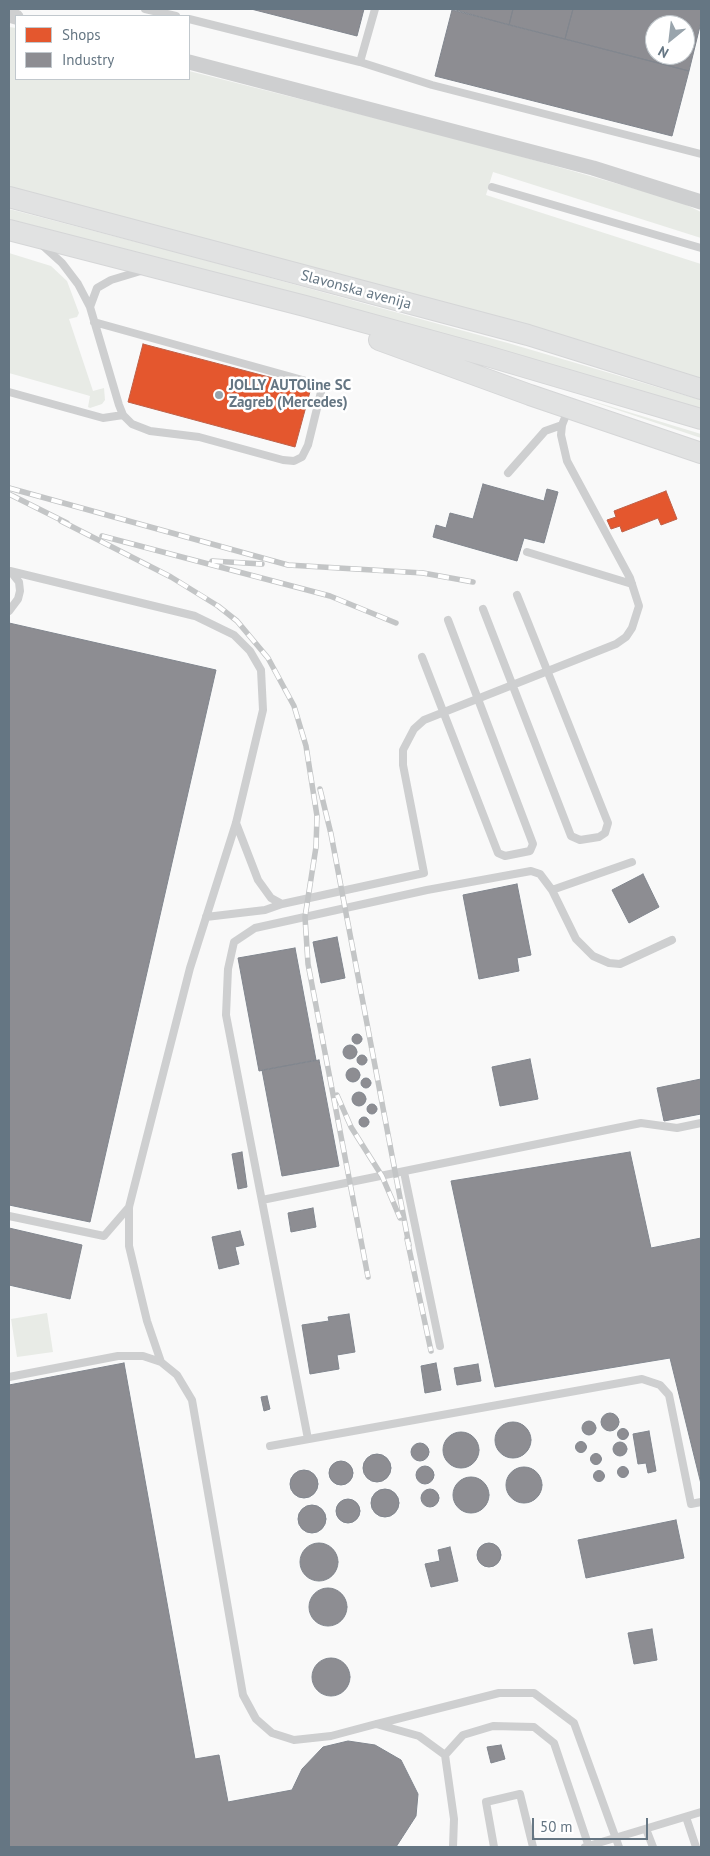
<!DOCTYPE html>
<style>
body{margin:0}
#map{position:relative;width:710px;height:1856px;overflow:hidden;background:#f9f9f9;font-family:"PT Sans",sans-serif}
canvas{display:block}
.frame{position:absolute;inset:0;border:10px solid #657683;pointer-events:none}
.legend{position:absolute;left:15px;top:15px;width:175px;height:65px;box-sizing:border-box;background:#fff;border:1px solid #c1c8cd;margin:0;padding:6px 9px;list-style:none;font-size:15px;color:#657683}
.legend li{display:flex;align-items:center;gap:10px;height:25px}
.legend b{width:25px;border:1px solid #c1c8cd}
.north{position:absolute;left:645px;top:15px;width:50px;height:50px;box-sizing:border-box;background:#fff;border:1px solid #c1c8cd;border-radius:50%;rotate:209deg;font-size:14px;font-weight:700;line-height:20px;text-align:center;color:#657683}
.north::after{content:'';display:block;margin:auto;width:18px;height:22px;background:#99a4ac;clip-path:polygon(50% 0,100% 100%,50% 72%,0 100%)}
.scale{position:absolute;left:532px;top:1818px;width:116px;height:22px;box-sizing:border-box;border:2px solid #657683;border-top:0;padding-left:6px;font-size:15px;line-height:18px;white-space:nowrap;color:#657683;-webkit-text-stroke:4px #fff;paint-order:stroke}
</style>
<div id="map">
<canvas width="710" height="1856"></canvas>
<div class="frame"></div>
<ul class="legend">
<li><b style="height:14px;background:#e4572e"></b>Shops</li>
<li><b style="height:14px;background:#8d8d92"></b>Industry</li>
</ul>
<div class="north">N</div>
<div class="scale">50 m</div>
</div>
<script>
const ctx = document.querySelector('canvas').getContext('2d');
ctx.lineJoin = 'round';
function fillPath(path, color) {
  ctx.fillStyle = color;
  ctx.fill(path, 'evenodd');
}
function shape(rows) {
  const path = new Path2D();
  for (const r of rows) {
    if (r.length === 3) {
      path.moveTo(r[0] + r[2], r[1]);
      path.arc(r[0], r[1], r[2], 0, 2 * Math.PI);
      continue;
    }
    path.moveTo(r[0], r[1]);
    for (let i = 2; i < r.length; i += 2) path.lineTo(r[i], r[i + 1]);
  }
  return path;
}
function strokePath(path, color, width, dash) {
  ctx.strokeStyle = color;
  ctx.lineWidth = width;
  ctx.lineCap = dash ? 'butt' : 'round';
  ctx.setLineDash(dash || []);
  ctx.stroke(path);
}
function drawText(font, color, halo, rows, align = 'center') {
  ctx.font = font + ' "PT Sans",sans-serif';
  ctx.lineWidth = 5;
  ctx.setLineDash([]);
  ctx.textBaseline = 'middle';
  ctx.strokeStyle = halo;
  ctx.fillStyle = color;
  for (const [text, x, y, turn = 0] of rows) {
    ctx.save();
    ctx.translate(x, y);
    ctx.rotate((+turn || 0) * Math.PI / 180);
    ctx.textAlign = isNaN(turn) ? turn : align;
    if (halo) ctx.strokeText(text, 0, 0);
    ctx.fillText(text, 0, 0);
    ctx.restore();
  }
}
fillPath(shape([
 [9,27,16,28,16,79,189,79,189,71,474,143,678,201,701,212,701,238,493,172,486,195,701,264,701,378,625,355,9,188],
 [9,209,183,254,508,343,701,400,701,410,178,263,9,219],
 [9,253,51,266,67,281,79,313,77,317,69,319,93,391,104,388,105,400,102,404,90,408,88,407,90,396,9,373],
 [576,396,701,434,701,438],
 [47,1313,53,1352,17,1357,11,1319]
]), '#e8ebe6');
const shops = shape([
 [143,344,311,388,295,447,128,402,143,344],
 [666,491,677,519,661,525,658,518,622,532,620,526,611,529,607,520,616,517,614,511,666,491]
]);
fillPath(shops, '#e4572e');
strokePath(shops, '#be6048', 1);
const industry = shape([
 [251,9,364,9,357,36,251,9],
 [452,9,513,9,509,25,452,9],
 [513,9,573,9,565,39,509,25,513,9],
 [573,9,701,9,701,22,689,71,565,39,573,9],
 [655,25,685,25,685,55,655,55,655,25],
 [452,10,689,71,672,136,435,76,452,10],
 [483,484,544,501,547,489,558,492,544,543,524,538,517,561,433,537,436,525,446,528,450,513,473,519,483,484],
 [9,623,216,670,90,1222,9,1205,9,623],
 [643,874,659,907,629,923,612,890,643,874],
 [517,884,531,955,517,958,519,971,479,979,463,895,517,884],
 [337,937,345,978,321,983,313,942,337,937],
 [295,948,316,1060,259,1071,238,958,295,948],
 [357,1039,5],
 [350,1052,7],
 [362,1060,5],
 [530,1059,538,1099,500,1106,492,1067,530,1059],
 [319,1060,339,1166,282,1176,262,1070,319,1060],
 [353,1075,7],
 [366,1083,5],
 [701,1079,701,1114,664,1121,657,1088,701,1079],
 [359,1099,7],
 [372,1109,5],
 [364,1122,5],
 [242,1152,247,1187,238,1189,232,1154,242,1152],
 [630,1152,651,1248,701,1238,701,1484,670,1358,495,1387,451,1181,630,1152],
 [313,1208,316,1227,291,1232,288,1213,313,1208],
 [9,1228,82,1245,70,1299,9,1285,9,1228],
 [240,1231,244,1245,235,1247,239,1264,219,1269,212,1237,240,1231],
 [349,1314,355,1352,337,1355,339,1369,310,1374,302,1325,329,1321,328,1317,349,1314],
 [124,1363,195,1759,219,1755,228,1802,292,1790,302,1769,323,1747,348,1741,375,1745,401,1760,418,1794,416,1816,396,1847,9,1847,9,1385,124,1363],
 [436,1363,441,1390,425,1393,421,1366,436,1363],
 [478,1364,481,1381,457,1385,454,1368,478,1364],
 [267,1396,270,1409,264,1411,261,1397,267,1396],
 [610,1422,9],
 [589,1428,7],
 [513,1440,18],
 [623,1434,5.5],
 [649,1431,656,1471,648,1473,646,1463,638,1464,633,1434,649,1431],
 [461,1450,18],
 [581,1447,5.5],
 [620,1449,7],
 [420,1452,9],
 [596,1459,5.5],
 [377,1468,14],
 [341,1473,12],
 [623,1472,5.5],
 [425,1475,9],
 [524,1485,18],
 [304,1484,14],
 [599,1476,5.5],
 [471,1495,18],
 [385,1503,14],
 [430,1498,9],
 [348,1511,12],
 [312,1519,14],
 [676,1520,684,1558,586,1578,578,1540,676,1520],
 [319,1562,19],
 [489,1555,12],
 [450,1547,458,1581,431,1587,425,1564,440,1561,438,1550,450,1547],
 [328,1607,19],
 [652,1629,657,1660,634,1664,628,1633,652,1629],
 [331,1677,19],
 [501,1745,505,1759,491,1763,487,1747,501,1745]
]);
fillPath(industry, '#8d8d92');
strokePath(industry, '#81868e', 1);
const secondary = shape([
 [9,197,528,335,701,389],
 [9,230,305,306,487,356,701,419],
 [379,340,530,395,701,453]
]);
strokePath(secondary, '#d5d6d7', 22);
strokePath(shape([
 [145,9,176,16],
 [189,19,360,62,432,85,701,154],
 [360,62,375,9],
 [492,187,701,248],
 [41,244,62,263,78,284,90,307,97,288,111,280,144,270],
 [90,307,119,405,123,415,132,424,150,431,199,437,283,460,294,461,302,457,308,445,321,392,317,384,94,322],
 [9,392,103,418,123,415],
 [508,473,545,431,562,425],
 [527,552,632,584],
 [10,571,195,616,234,635,250,651,261,670,263,710,236,823,190,968,129,1207,129,1246,147,1321,161,1362],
 [483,609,571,836,580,840,599,837,605,833,608,823,517,595],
 [9,611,18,599,20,591,19,582,11,572],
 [422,657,498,853,505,856,530,851,533,844,448,620],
 [236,823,258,880,271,898,282,904,424,873,403,765,403,750,414,729,424,720,616,644,626,637,632,628,639,606,630,578,567,461,561,435,562,425,568,410],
 [552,890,576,939,593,956,609,963,620,964,672,940],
 [206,917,265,910,282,904],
 [404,1172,440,1346],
 [262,1200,641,1123,677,1128,701,1123],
 [9,1216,104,1236,129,1207],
 [9,1377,118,1356,143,1356,161,1362,177,1375,192,1400,243,1695,256,1719,272,1733,294,1740,331,1736,376,1724,419,1736,445,1755,454,1819,453,1847],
 [308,1439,226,1015,228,969,234,942,255,928,427,890,531,871,540,874,552,890,632,862],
 [270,1446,642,1379,660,1385,669,1395,691,1504,701,1502],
 [377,1724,499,1693,534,1693,574,1723,619,1847],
 [445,1755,463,1735,493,1726,534,1727,554,1743,589,1847],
 [686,1817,696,1847],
 [646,1829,653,1847],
 [494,1847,486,1802,520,1794,533,1847],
 [585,1847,701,1812]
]), '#cecfd0', 8);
strokePath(shape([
 [9,15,16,17],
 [189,62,593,168,701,202]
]), '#cecfd0', 15);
strokePath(secondary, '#e1e2e2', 20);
const rail = shape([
 [9,488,288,565,423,573,473,582],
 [9,494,67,523],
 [61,521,171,577,218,606,237,621,268,658,294,706,306,746,317,816,316,847,305,917,308,964,368,1277],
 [102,536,330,596,396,623],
 [212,561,262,564],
 [320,789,331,834,409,1245],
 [337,1095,351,1127,382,1176,400,1218],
 [407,1239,431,1351]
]);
strokePath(rail, '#c3c5c6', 5.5);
strokePath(rail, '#fff', 4, [11]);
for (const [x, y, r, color] of [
 [219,395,5,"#99a4ac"]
]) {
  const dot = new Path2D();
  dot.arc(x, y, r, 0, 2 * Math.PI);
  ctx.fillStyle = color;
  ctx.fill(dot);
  strokePath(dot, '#fff', 2);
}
drawText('15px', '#657683', '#fff', [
 ["Slavonska avenija",356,290,15]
]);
drawText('bold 15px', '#657683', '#fff', [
 ["JOLLY AUTOline SC",229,386],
 ["Zagreb (Mercedes)",229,403]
], 'left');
</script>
